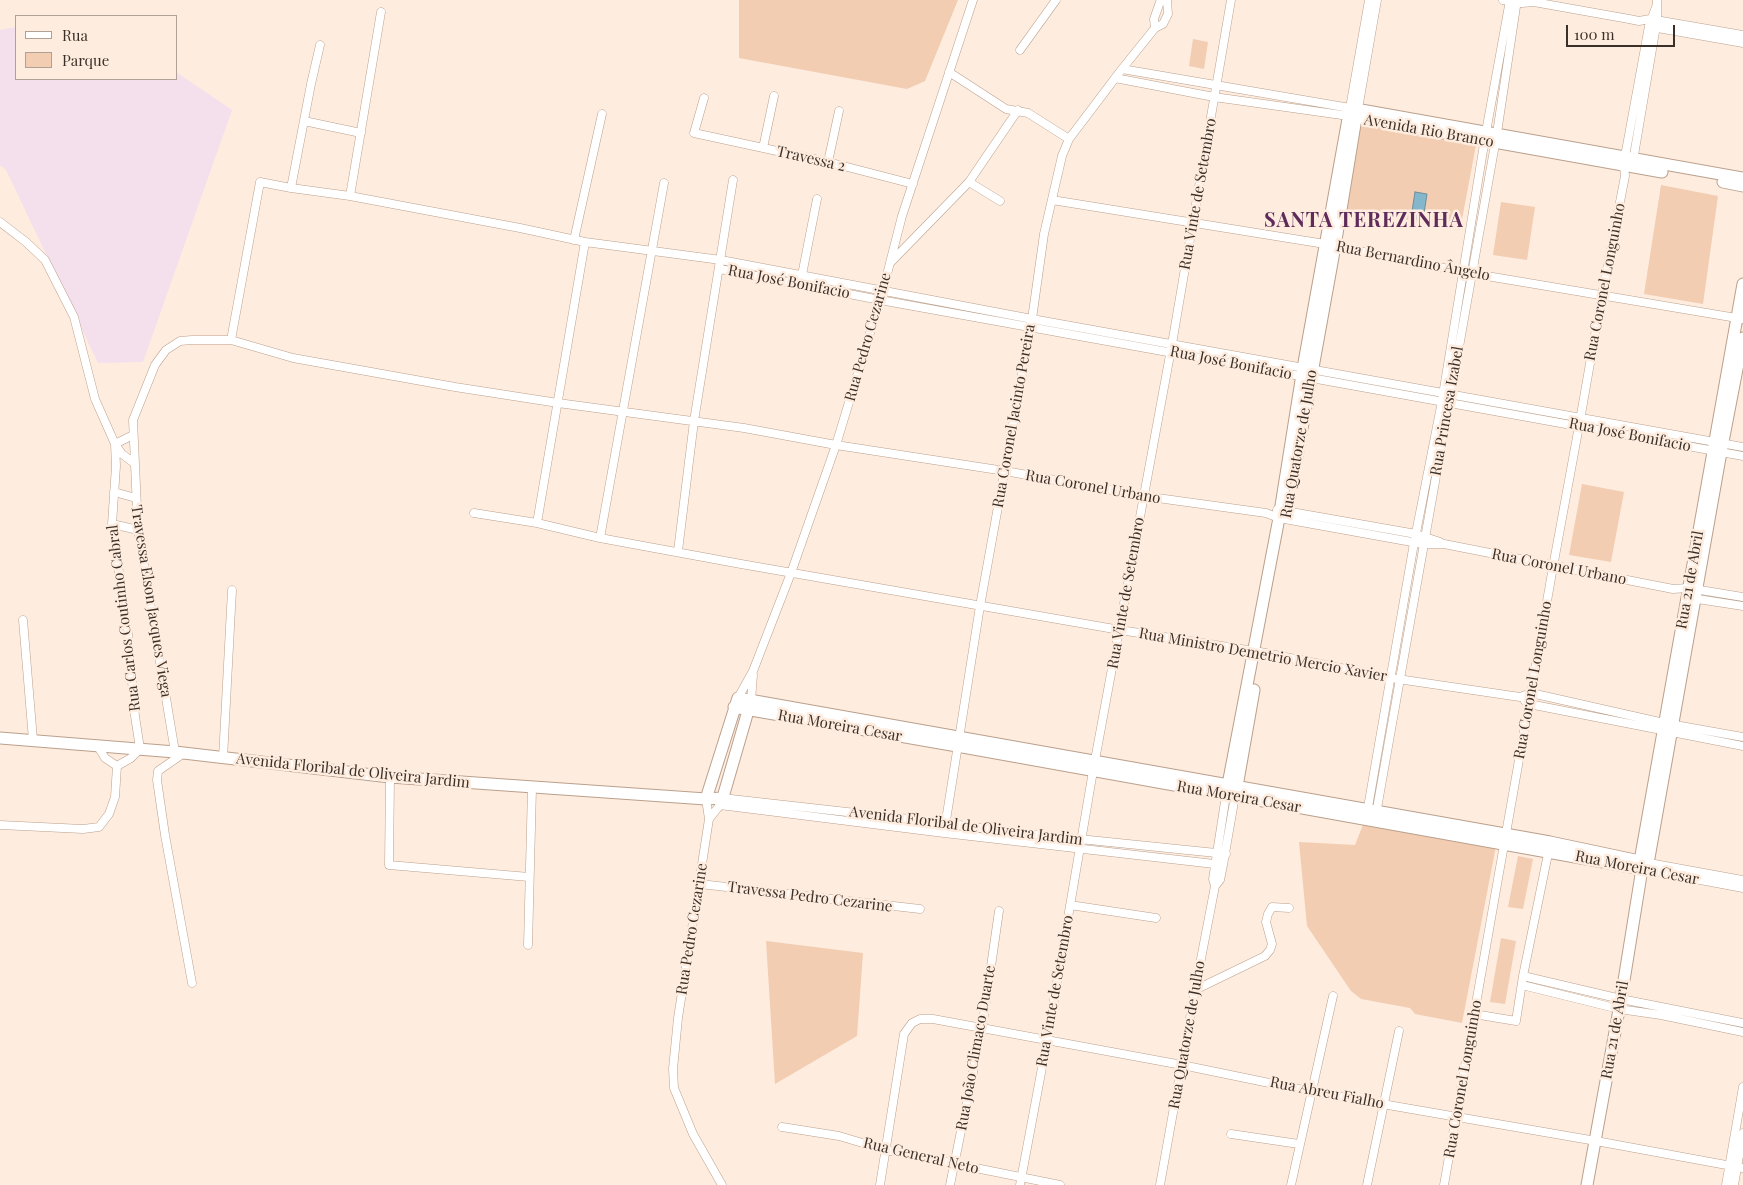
<!DOCTYPE html>
<meta charset="utf-8">
<style>
body{margin:0}
#map{position:relative;width:1743px;height:1185px;overflow:hidden;background:#feecdf;font-family:"Playfair Display",serif}
canvas{display:block}
.legend{position:absolute;left:15px;top:15px;width:162px;height:65px;box-sizing:border-box;background:#feecdf;border:1px solid #b0a196;margin:0;padding:6px 9px;list-style:none;font-size:15px;color:#3b3028}
.legend li{display:flex;align-items:center;gap:10px;height:25px}
.legend b{width:25px;border:1px solid #b0a196}
.scale{position:absolute;left:1566px;top:25px;width:109px;height:22px;box-sizing:border-box;border:2px solid #3b3028;border-top:0;padding-left:6px;font-size:15px;line-height:18px;white-space:nowrap;color:#3b3028;-webkit-text-stroke:4px #feecdf;paint-order:stroke}
</style>
<div id="map">
<canvas width="1743" height="1185"></canvas>
<ul class="legend">
<li><b style="height:6px;background:#fff"></b>Rua</li>
<li><b style="height:14px;background:#f2cdb2"></b>Parque</li>
</ul>
<div class="scale">100 m</div>
</div>
<script>
const ctx = document.querySelector('canvas').getContext('2d');
ctx.lineJoin = 'round';
function fillPath(path, color) {
  ctx.fillStyle = color;
  ctx.fill(path, 'evenodd');
}
function shape(rows) {
  const path = new Path2D();
  for (const r of rows) {
    path.moveTo(r[0], r[1]);
    for (let i = 2; i < r.length; i += 2) path.lineTo(r[i], r[i + 1]);
  }
  return path;
}
function strokePath(path, color, width, dash) {
  ctx.strokeStyle = color;
  ctx.lineWidth = width;
  ctx.lineCap = dash ? 'butt' : 'round';
  ctx.setLineDash(dash || []);
  ctx.stroke(path);
}
function drawText(font, color, halo, rows, align = 'center') {
  ctx.font = font + ' "Playfair Display",serif';
  ctx.lineWidth = 5;
  ctx.setLineDash([]);
  ctx.textBaseline = 'middle';
  ctx.strokeStyle = halo;
  ctx.fillStyle = color;
  for (const [text, x, y, turn = 0] of rows) {
    ctx.save();
    ctx.translate(x, y);
    ctx.rotate((+turn || 0) * Math.PI / 180);
    ctx.textAlign = isNaN(turn) ? turn : align;
    if (halo) ctx.strokeText(text, 0, 0);
    ctx.fillText(text, 0, 0);
    ctx.restore();
  }
}
fillPath(shape([
 [16,27,16,79,176,79,176,72,232,110,143,362,98,363,6,170,0,165,0,30]
]), '#f4dfed');
fillPath(shape([
 [739,0,958,0,925,81,907,89,739,58],
 [1193,39,1208,42,1204,69,1189,66],
 [1360,124,1476,145,1460,230,1344,210],
 [1661,185,1718,196,1703,304,1644,294],
 [1501,202,1535,207,1527,260,1493,255],
 [1582,484,1624,492,1611,562,1569,555],
 [1364,822,1496,846,1462,1023,1415,1014,1410,1008,1361,999,1351,991,1307,926,1299,842,1355,845],
 [1518,856,1533,859,1523,909,1508,907],
 [1501,938,1516,941,1505,1004,1490,1002],
 [766,941,863,953,857,1036,775,1084]
]), '#f2cdb2');
const water = shape([
 [1415,192,1427,194,1423,220,1411,218,1415,192]
]);
fillPath(water, '#85b7cc');
strokePath(water, '#6f8e9b', 1);
const street = shape([
 [1503,0,1522,3,1534,2,1629,19,1639,21,1650,19,1743,35],
 [1652,27,1743,43],
 [1155,28,1154,19,1160,2,1163,0],
 [1020,50,1056,0],
 [1122,69,1350,108,1369,0],
 [949,72,1006,109,1028,113,1069,139],
 [1115,78,1214,97,1349,116],
 [704,98,694,133,828,162,913,184],
 [1358,109,1377,0],
 [304,121,361,133],
 [763,148,774,96],
 [1633,161,1657,20,1657,0],
 [828,162,839,111],
 [969,182,1000,201],
 [291,188,311,84,320,45],
 [350,196,381,12],
 [1052,200,1325,244,1463,272,1743,319],
 [0,222,26,242,45,260,74,317,95,399,115,444,116,466,112,524,128,634,135,716,140,749,131,758,117,766,105,758,97,745],
 [574,240,602,114],
 [890,263,969,182,1018,110],
 [720,269,880,300,1743,456],
 [801,280,817,199],
 [231,340,260,182,291,188,350,196,520,228,585,242,721,260,1032,319,1743,447],
 [133,435,115,444,122,454,134,463],
 [114,492,136,498],
 [1277,510,1280,510,1416,534,1440,542],
 [474,513,537,523,600,538,741,564,1120,630,1260,652,1391,678,1520,697,1531,693,1664,723,1743,737],
 [537,523,585,242],
 [112,524,138,530],
 [600,538,664,183],
 [678,551,694,421,733,180],
 [1691,598,1743,606],
 [23,620,33,740],
 [738,698,753,671,791,573,836,445,883,290,902,216,973,0],
 [751,701,753,675],
 [1525,701,1529,704,1743,746],
 [175,752,138,530,133,420,155,365,166,350,180,341,192,340,231,340,293,358,455,387,558,403,744,428,836,445,1005,471,1143,496,1266,513,1279,518,1423,544,1444,544,1673,589,1688,588,1743,597],
 [184,753,158,771,157,780,165,835,192,983],
 [223,758,232,590],
 [390,777,389,865,529,877],
 [722,798,945,823,1001,831,1226,854],
 [706,799,709,819],
 [1367,813,1414,543,1442,401,1486,132,1510,0],
 [1376,814,1497,133,1517,0],
 [0,825,83,829,99,827,109,814,115,797,117,766],
 [944,833,980,606,1032,319,1044,234,1062,156,1069,139,1122,69,1155,28,1163,24,1168,14,1167,0],
 [1649,863,1743,880],
 [1647,870,1743,888],
 [700,884,920,909],
 [1215,886,1213,879,1226,795],
 [1070,905,1156,918],
 [528,945,532,788],
 [1523,976,1621,999,1743,1023],
 [1522,985,1619,1009,1661,1015,1743,1032],
 [1195,990,1265,956,1270,950,1272,944,1266,922,1268,914,1272,907,1289,908],
 [1474,1014,1516,1021,1523,976,1549,849],
 [782,1127,839,1136,886,1150,1060,1185],
 [1231,1134,1299,1144],
 [722,1185,693,1134,674,1088,673,1069,678,1018,709,819,720,805,944,833,1223,865],
 [880,1185,904,1034,912,1023,920,1019,933,1019,1182,1065,1313,1092,1596,1141,1743,1168],
 [950,1185,982,1028,999,911],
 [1020,1185,1047,1041,1093,771,1172,344,1231,0],
 [1160,1185,1195,990,1215,886,1220,880,1223,865,1235,796],
 [1291,1185,1333,996],
 [1367,1185,1399,1031],
 [1444,1185,1553,567,1579,426,1602,295,1625,176,1624,166,1626,151,1649,26,1656,7],
 [1726,1185,1743,1087],
 [1734,1185,1743,1133]
]);
const secondary = shape([
 [1349,116,1662,172],
 [1723,182,1743,186],
 [1295,467,1335,246,1355,124],
 [734,707,957,746,1631,867],
 [0,738,175,752,390,777,706,799,722,798],
 [1236,792,1254,690],
 [1226,795,1279,518,1303,368,1350,108,1743,178],
 [706,799,738,698,1550,842,1649,863],
 [721,804,750,704],
 [1647,869,1721,452,1743,338],
 [1587,1185,1621,999,1641,875,1638,868,1640,861,1743,284]
]);
strokePath(street, '#bba08c', 9);
strokePath(secondary, '#bba08c', 13);
strokePath(street, '#fff', 8);
strokePath(secondary, '#fff', 11);
drawText('15px', '#3b3028', '#feecdf', [
 ["Avenida Rio Branco",1429,131,10],
 ["Travessa 2",811,159,13],
 ["Rua Vinte de Setembro",1198,194,-80],
 ["Rua Bernardino Ângelo",1413,261,11],
 ["Rua José Bonifacio",789,282,11],
 ["Rua Coronel Longuinho",1605,282,-79],
 ["Rua Pedro Cezarine",868,337,-74],
 ["Rua José Bonifacio",1231,363,11],
 ["Rua Princesa Izabel",1447,411,-80],
 ["Rua Coronel Jacinto Pereira",1014,416,-80],
 ["Rua José Bonifacio",1630,435,11],
 ["Rua Quatorze de Julho",1299,444,-80],
 ["Rua Coronel Urbano",1093,487,10],
 ["Rua Coronel Urbano",1559,567,11],
 ["Rua 21 de Abril",1690,580,-80],
 ["Rua Vinte de Setembro",1126,593,-80],
 ["Travessa Elson Jacques Viega",151,601,81],
 ["Rua Carlos Coutinho Cabral",124,618,-97],
 ["Rua Ministro Demetrio Mercio Xavier",1263,655,10],
 ["Rua Coronel Longuinho",1533,680,-80],
 ["Rua Moreira Cesar",840,726,10],
 ["Avenida Floribal de Oliveira Jardim",353,771,6],
 ["Rua Moreira Cesar",1239,797,10],
 ["Avenida Floribal de Oliveira Jardim",966,826,7],
 ["Rua Moreira Cesar",1637,868,11],
 ["Travessa Pedro Cezarine",810,897,7],
 ["Rua Pedro Cezarine",692,929,-81],
 ["Rua Vinte de Setembro",1055,991,-80],
 ["Rua 21 de Abril",1615,1030,-80],
 ["Rua Quatorze de Julho",1187,1035,-80],
 ["Rua João Climaco Duarte",976,1048,-80],
 ["Rua Coronel Longuinho",1463,1079,-80],
 ["Rua Abreu Fialho",1327,1093,11],
 ["Rua General Neto",921,1156,13]
]);
ctx.letterSpacing = '1px';
drawText('bold 20px', '#5f2b5a', '#feecdf', [
 ["SANTA TEREZINHA",1364,221]
]);
ctx.letterSpacing = '0px';
</script>
